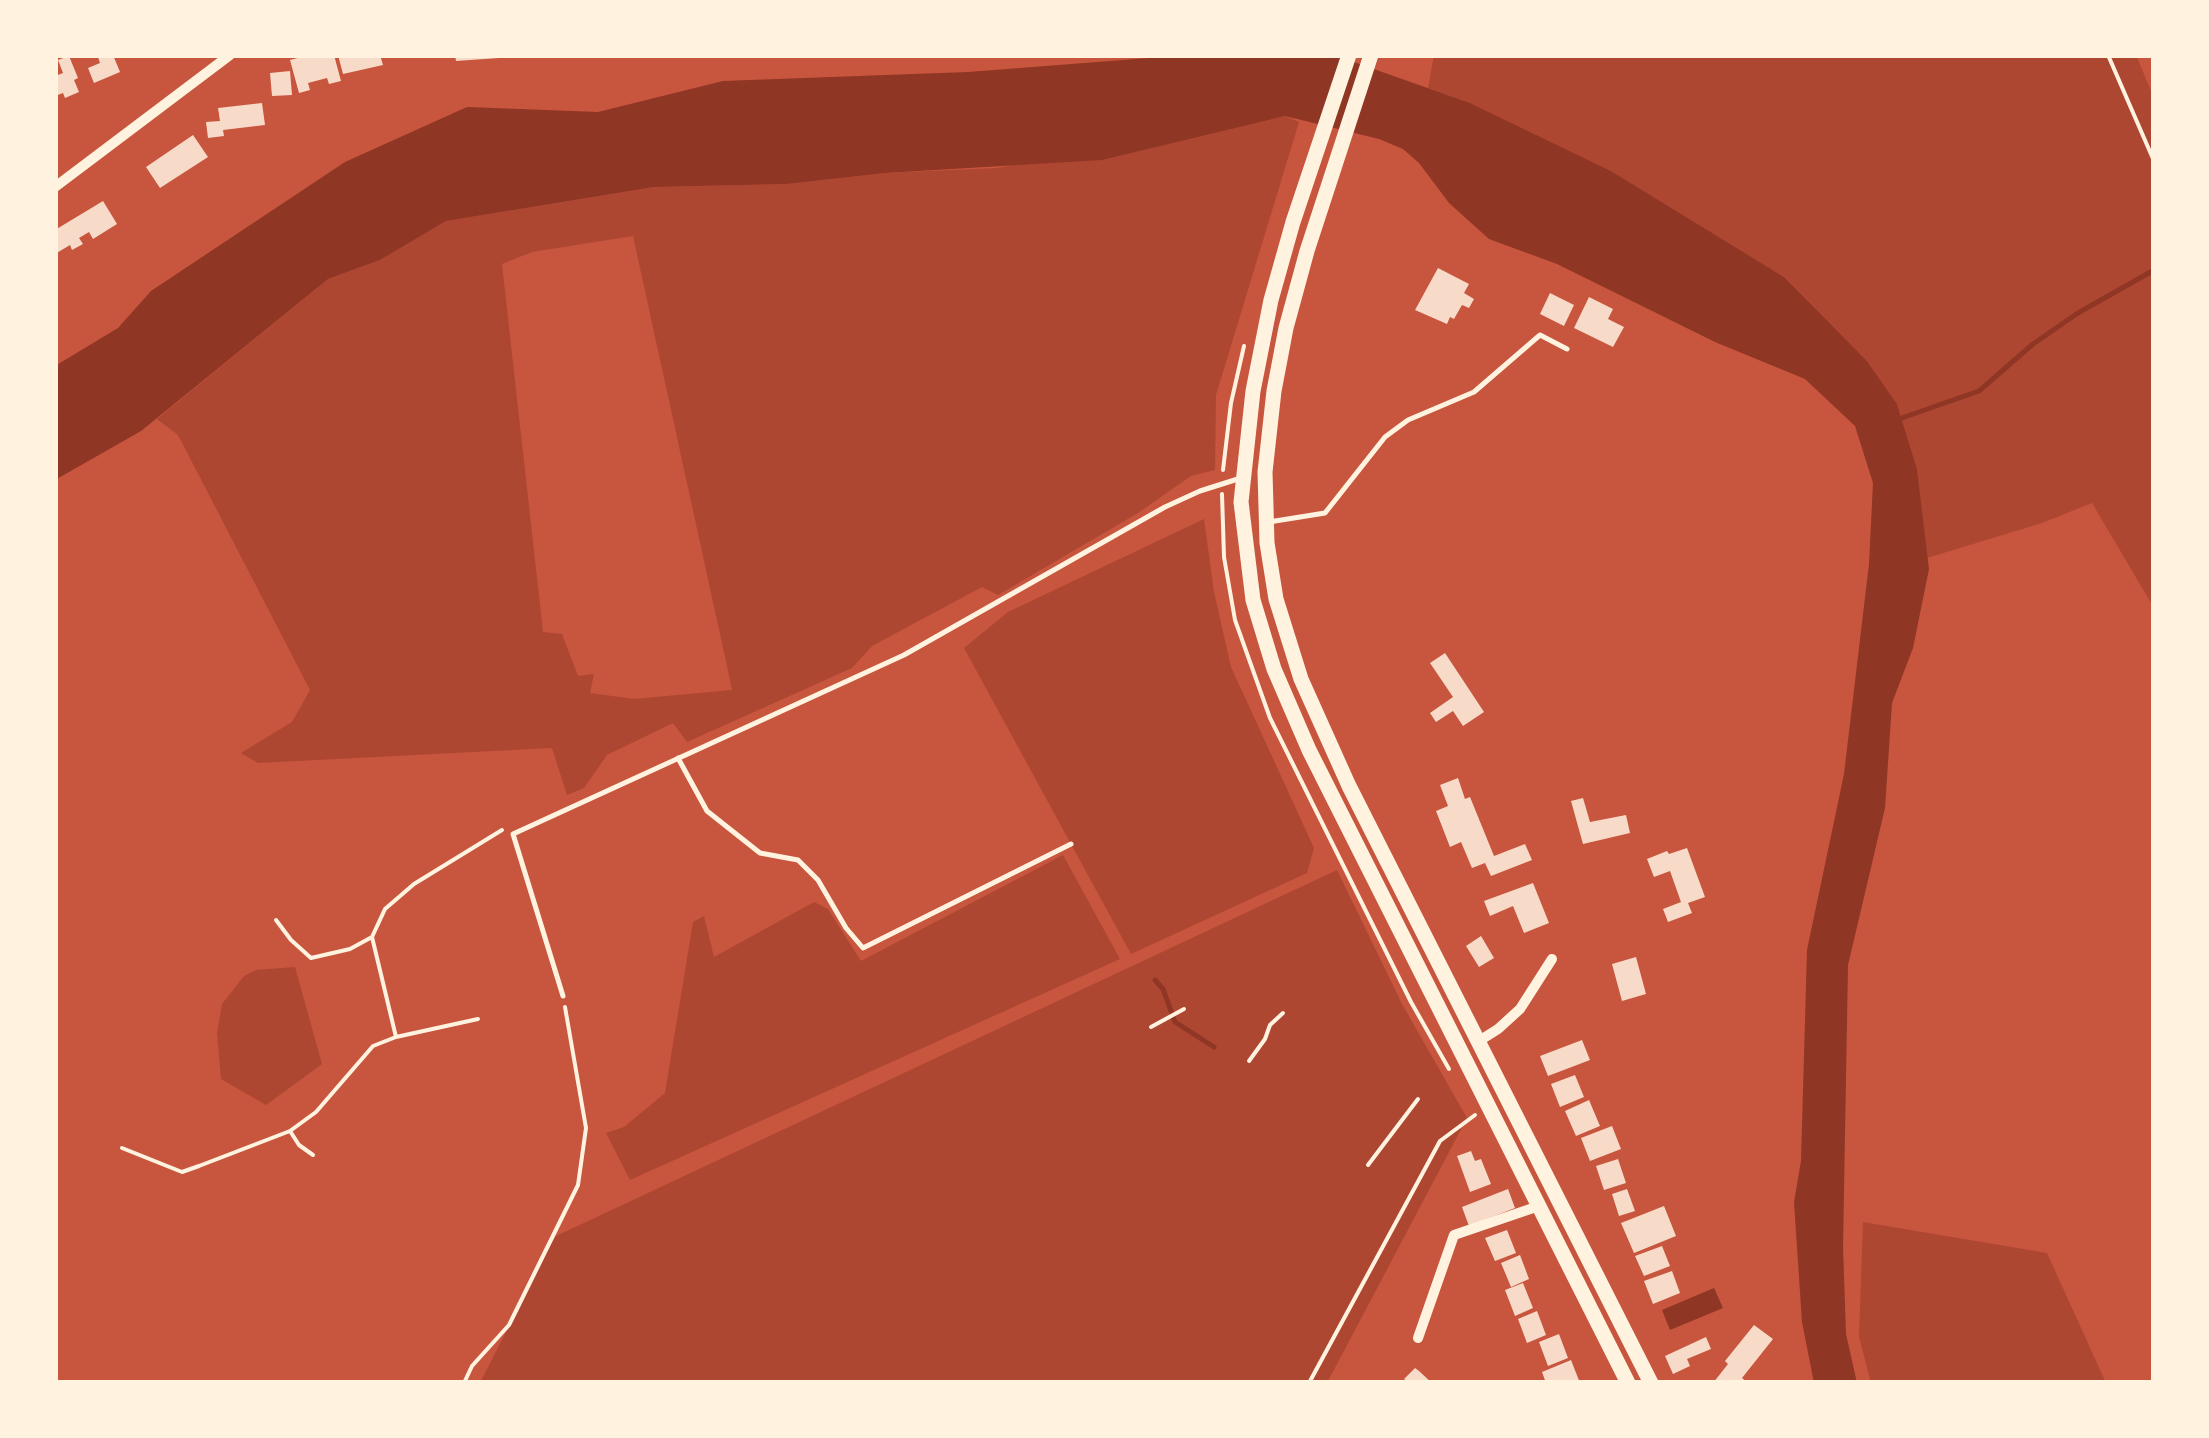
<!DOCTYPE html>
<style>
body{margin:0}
#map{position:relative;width:2209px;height:1438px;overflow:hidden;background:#c8553d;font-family:Inter,sans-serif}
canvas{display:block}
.frame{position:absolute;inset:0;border:58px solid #fff3e0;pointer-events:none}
</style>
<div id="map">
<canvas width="2209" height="1438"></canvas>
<div class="frame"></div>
</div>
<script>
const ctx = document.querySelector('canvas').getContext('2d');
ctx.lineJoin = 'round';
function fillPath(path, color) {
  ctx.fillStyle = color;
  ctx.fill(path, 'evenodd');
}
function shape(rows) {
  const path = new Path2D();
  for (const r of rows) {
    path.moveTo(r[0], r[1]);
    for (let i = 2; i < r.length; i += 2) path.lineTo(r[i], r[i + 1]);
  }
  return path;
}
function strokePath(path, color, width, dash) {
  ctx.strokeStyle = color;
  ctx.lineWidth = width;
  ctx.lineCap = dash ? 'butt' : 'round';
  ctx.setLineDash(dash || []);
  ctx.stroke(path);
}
fillPath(shape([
 [1434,55,2136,55,2154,98,2154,608,2092,503,2042,523,1927,558,1917,469,1897,404,1867,361,1784,277,1611,171,1470,103,1428,88],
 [1285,116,1299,122,1216,395,1215,470,1191,476,1138,513,998,595,982,587,872,646,852,668,687,742,673,723,607,755,584,788,567,795,552,748,258,763,241,753,292,722,310,690,178,435,157,419,328,279,380,260,446,221,654,187,787,184,885,173,997,168],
 [633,236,732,689,732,690,634,699,590,693,594,674,578,676,562,634,543,632,502,264,532,252],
 [1204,519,1214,592,1231,667,1314,848,1307,873,1131,954,964,648,1008,612],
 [1063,855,1120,959,630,1180,606,1133,624,1127,665,1093,693,922,704,916,714,957,814,902,828,909,861,961],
 [1337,870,1402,1004,1467,1118,1327,1383,480,1383,554,1237],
 [295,967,322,1064,266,1105,221,1079,217,1033,222,1004,244,976,256,970],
 [1863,1222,2047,1253,2106,1383,1871,1383,1859,1337]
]), '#ae4732');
fillPath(shape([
 [1188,55,1334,55,1470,103,1611,171,1784,277,1867,361,1897,404,1917,469,1929,569,1913,648,1892,703,1885,808,1848,965,1843,1247,1846,1334,1857,1383,1814,1383,1802,1322,1794,1202,1801,1161,1807,950,1844,774,1869,564,1873,483,1855,426,1805,379,1715,342,1557,264,1489,239,1449,203,1419,163,1403,149,1379,139,1285,116,1102,160,885,173,787,184,654,187,446,221,380,260,328,279,141,431,55,480,55,366,118,328,151,291,345,162,467,107,598,112,723,81,968,72],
 [1714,1288,1723,1308,1670,1330,1662,1310]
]), '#8f3625');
strokePath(shape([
 [1896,420,1979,391,2033,344,2078,313,2154,270],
 [1155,980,1163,989,1175,1022,1214,1047]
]), '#8f3625', 5);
fillPath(shape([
 [103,55,113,55,120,72,94,83,88,68,100,63,98,57],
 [309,55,334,55,341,81,329,84,327,78,308,83,310,90,299,93,290,60],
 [338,55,380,55,383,65,343,74],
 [455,55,499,55,499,58,456,61],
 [69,56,78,78,74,80,79,92,65,98,63,93,55,96,55,76,63,73,58,60],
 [290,71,292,95,272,96,270,73],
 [262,103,265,125,223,130,224,136,208,138,206,122,220,121,218,108],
 [193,135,208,157,160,188,146,167],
 [103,201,117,224,93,239,89,232,79,238,83,244,72,250,70,245,55,254,55,230],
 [1438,268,1469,284,1464,293,1474,299,1469,308,1462,305,1454,319,1450,317,1447,324,1415,310],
 [1550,293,1574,305,1564,326,1540,314],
 [1589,297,1613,309,1608,319,1624,327,1613,347,1574,328],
 [1445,653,1484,712,1463,726,1453,711,1436,722,1430,713,1453,697,1430,663],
 [1458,778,1465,799,1470,797,1494,856,1525,844,1532,860,1491,876,1485,863,1472,868,1461,842,1450,847,1436,811,1448,806,1440,785],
 [1583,798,1590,822,1626,815,1630,833,1583,844,1571,801],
 [1687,848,1705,897,1688,903,1692,913,1668,922,1663,909,1681,902,1670,871,1654,877,1647,859,1667,851,1669,854],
 [1533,883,1549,923,1524,933,1513,906,1490,916,1484,901],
 [1481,936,1494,958,1479,967,1466,946],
 [1636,957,1646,994,1622,1001,1612,964],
 [1582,1040,1590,1060,1548,1076,1540,1056],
 [1575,1075,1584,1097,1560,1107,1551,1084],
 [1589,1100,1600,1126,1576,1136,1565,1111],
 [1612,1126,1621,1149,1590,1161,1581,1138],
 [1471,1151,1475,1161,1481,1159,1491,1184,1470,1192,1457,1156],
 [1618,1159,1626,1183,1604,1190,1596,1166],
 [1508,1189,1515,1208,1469,1226,1462,1207],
 [1627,1189,1635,1211,1619,1216,1612,1194],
 [1664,1206,1676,1236,1634,1253,1621,1223],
 [1507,1230,1516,1253,1495,1261,1485,1238],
 [1662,1246,1670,1266,1644,1276,1635,1256],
 [1520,1255,1529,1279,1511,1287,1501,1263],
 [1672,1271,1680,1293,1653,1304,1644,1281],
 [1523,1283,1533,1308,1515,1316,1505,1290],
 [1537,1311,1546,1335,1527,1343,1518,1319],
 [1754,1325,1773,1339,1742,1378,1748,1383,1713,1383,1728,1364,1725,1361],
 [1559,1334,1568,1358,1548,1366,1539,1342],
 [1706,1337,1711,1349,1687,1359,1690,1366,1673,1374,1665,1356],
 [1571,1360,1580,1383,1546,1383,1542,1372],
 [1415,1368,1419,1371,1432,1383,1409,1383,1404,1379]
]), '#f7dbc8');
strokePath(shape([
 [2108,55,2154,161],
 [1223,470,1231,403,1244,346],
 [1222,494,1224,557,1235,620,1270,718,1411,1002,1449,1069],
 [276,920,291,940,311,958,350,949,372,937,385,909,414,884,502,830],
 [372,937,396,1037],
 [1151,1027,1184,1009],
 [1249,1061,1265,1039,1270,1025,1283,1013],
 [290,1131,299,1145,313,1155],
 [122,1148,182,1172,199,1166,290,1131,316,1112,373,1046,396,1037,478,1019],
 [1368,1165,1418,1099],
 [464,1383,472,1366,509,1325,578,1185,586,1128,565,1007],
 [1309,1383,1440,1141,1475,1115]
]), '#fff3e0', 4);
strokePath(shape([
 [1269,522,1325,513,1385,437,1408,420,1474,392,1540,335,1567,349],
 [678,758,707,811,760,853,798,860,818,880,846,928,863,948,1071,844],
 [563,996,513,834,904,655,1165,507,1200,491,1241,478]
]), '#fff3e0', 5);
strokePath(shape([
 [55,187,230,55],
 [1479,1041,1498,1029,1520,1009,1552,959],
 [1418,1338,1454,1235,1539,1206]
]), '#fff3e0', 10);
strokePath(shape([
 [1349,55,1293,222,1271,300,1253,391,1241,502,1253,600,1274,669,1309,750,1628,1383],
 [1371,55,1307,251,1286,328,1274,391,1265,472,1266,507,1267,543,1276,599,1301,679,1349,786,1651,1383]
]), '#fff3e0', 15);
</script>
